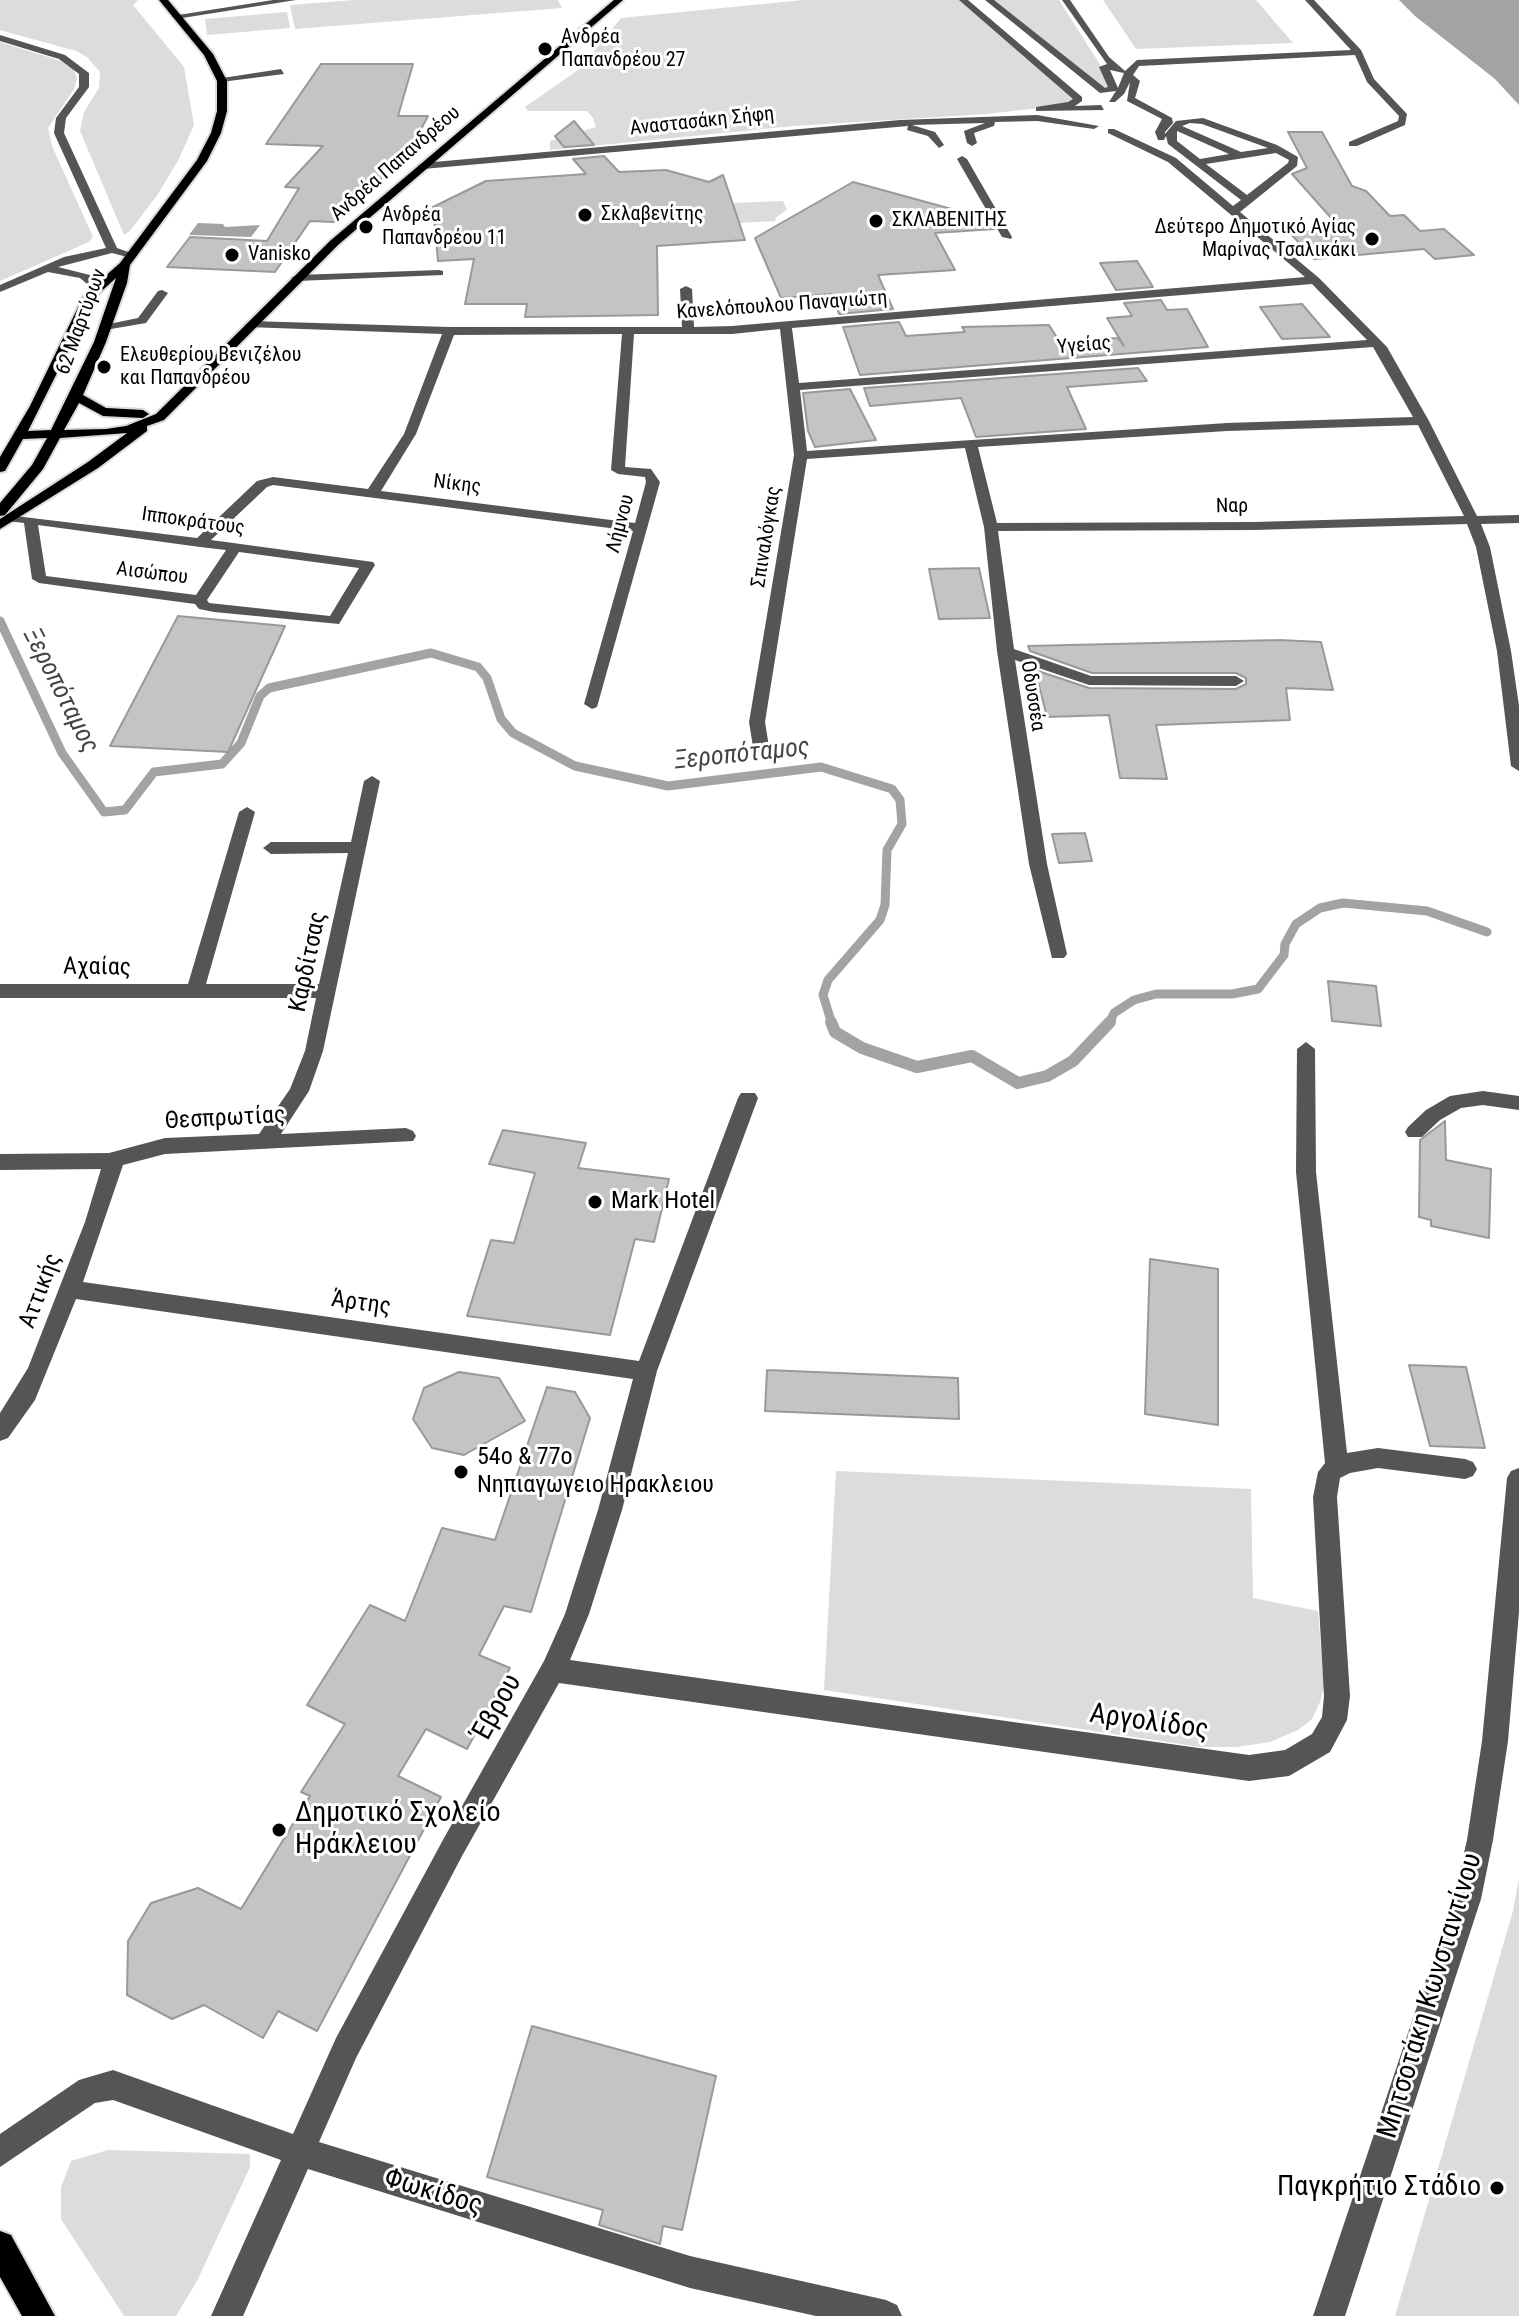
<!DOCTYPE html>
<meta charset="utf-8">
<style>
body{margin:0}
canvas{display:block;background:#fff}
</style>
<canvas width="1519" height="2316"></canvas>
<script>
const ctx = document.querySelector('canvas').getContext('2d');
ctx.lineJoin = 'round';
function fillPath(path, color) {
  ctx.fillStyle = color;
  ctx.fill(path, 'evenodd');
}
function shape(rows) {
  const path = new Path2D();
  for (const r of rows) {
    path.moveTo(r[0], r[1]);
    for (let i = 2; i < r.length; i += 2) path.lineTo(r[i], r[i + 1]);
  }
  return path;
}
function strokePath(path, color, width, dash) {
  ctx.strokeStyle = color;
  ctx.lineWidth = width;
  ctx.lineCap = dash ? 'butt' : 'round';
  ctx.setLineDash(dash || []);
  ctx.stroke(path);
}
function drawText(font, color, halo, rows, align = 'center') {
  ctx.font = font + ' "Roboto Condensed",sans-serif';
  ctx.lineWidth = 6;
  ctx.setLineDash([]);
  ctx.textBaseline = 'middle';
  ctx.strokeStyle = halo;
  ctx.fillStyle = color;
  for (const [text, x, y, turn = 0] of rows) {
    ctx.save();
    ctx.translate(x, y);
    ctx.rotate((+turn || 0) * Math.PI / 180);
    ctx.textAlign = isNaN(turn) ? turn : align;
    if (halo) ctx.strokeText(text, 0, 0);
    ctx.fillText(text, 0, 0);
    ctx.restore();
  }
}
fillPath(shape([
 [0,0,138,0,133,5,184,67,194,125,179,159,158,194,130,231,124,235,80,131,84,112,99,88,100,72,87,57,76,51,0,30],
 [354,0,558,0,562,8,295,29,290,5],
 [803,0,960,0,1076,99,1065,105,986,114,794,126,550,150,550,141,596,127,593,118,587,111,528,111,525,107,581,68,621,18],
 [992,0,1059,0,1113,85,1106,91],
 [1103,0,1256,0,1293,43,1136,49],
 [287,12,290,28,207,35,205,19],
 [0,42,61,61,73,69,77,78,74,89,48,128,52,146,93,237,89,242,0,281],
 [783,201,787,210,775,218,776,221,739,223,732,203],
 [836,1471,1251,1489,1253,1598,1318,1611,1324,1687,1320,1702,1312,1719,1298,1730,1270,1742,1236,1747,1200,1747,824,1690],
 [1519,1878,1519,2316,1395,2316,1513,1911],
 [108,2150,250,2154,250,2167,197,2281,176,2316,124,2316,61,2219,61,2187,71,2161]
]), '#dcdcdc');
fillPath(shape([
 [1399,0,1519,0,1519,105,1495,79,1415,16],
 [198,223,223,224,225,227,260,225,251,237,189,235]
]), '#a3a3a3');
strokePath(shape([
 [0,621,62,753,104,812,125,810,154,772,222,764,241,743,260,696,269,688,431,653,478,667,487,678,501,719,513,733,575,766,668,786,821,767,892,789,900,800,902,824,887,850,885,905,880,920,828,980,823,995,832,1024],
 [1109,1024,1114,1013,1134,1000,1156,994,1232,994,1258,989,1284,955,1285,944,1296,924,1320,908,1343,903,1427,911,1487,932]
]), '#a3a3a3', 9);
strokePath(shape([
 [831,1022,835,1032,862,1048,917,1067,972,1056,1018,1083,1047,1076,1073,1061,1110,1022]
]), '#a3a3a3', 12);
const building = shape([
 [321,64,413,64,398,116,428,116,410,150,399,150,374,190,334,222,310,221,275,272,167,267,190,237,267,241,299,188,285,187,323,146,266,144,321,64],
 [574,121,594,145,564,147,555,136,574,121],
 [1288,132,1322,132,1352,186,1366,191,1390,216,1404,215,1420,231,1444,229,1474,255,1435,259,1424,249,1314,259,1290,233,1341,229,1292,174,1307,168,1288,132],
 [604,156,619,172,666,170,709,182,723,175,745,240,657,246,658,315,525,317,527,304,465,304,474,259,438,261,433,207,486,181,586,174,573,159,604,156],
 [853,182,988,219,994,229,935,233,955,270,878,275,893,309,839,314,832,294,781,298,755,238,853,182],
 [1137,261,1153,287,1116,290,1100,263,1137,261],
 [1161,300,1167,310,1187,309,1208,347,860,375,843,327,899,322,906,336,965,332,962,327,1049,325,1059,341,1118,338,1124,346,1107,318,1132,316,1124,303,1161,300],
 [1302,304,1330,337,1282,339,1260,307,1302,304],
 [1138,368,1147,381,1067,387,1086,429,976,437,961,398,870,406,864,388,1138,368],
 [850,389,876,440,815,447,808,431,803,393,850,389],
 [979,568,990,618,939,619,929,569,979,568],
 [178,616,285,626,228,752,110,746,178,616],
 [1279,640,1321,642,1333,690,1286,688,1290,720,1156,725,1167,779,1120,778,1109,715,1047,717,1035,670,1089,688,1236,689,1246,684,1246,678,1236,673,1092,673,1030,651,1028,646,1279,640],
 [1085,833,1092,861,1059,863,1052,834,1085,833],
 [1328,981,1376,986,1381,1026,1332,1021,1328,981],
 [1445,1121,1446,1160,1491,1169,1489,1238,1431,1226,1431,1220,1419,1217,1420,1140,1445,1121],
 [503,1130,586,1143,578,1168,669,1179,654,1242,635,1239,610,1335,467,1316,491,1240,514,1243,535,1173,489,1164,503,1130],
 [1150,1259,1218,1269,1218,1425,1145,1414,1150,1259],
 [1409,1365,1466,1367,1485,1448,1430,1446,1409,1365],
 [767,1370,958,1378,959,1419,765,1411,767,1370],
 [459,1372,499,1378,525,1421,464,1455,432,1448,413,1419,424,1388,459,1372],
 [547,1387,575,1392,590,1418,531,1612,504,1606,479,1655,510,1668,467,1749,426,1729,398,1776,441,1797,317,2031,278,2011,263,2038,204,2005,172,2019,127,1995,128,1941,151,1903,198,1888,241,1909,310,1796,301,1792,345,1724,307,1705,370,1605,405,1621,442,1528,495,1540,547,1387],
 [532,2026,716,2076,682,2230,663,2226,660,2244,599,2225,603,2210,487,2177,532,2026]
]);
fillPath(building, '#c4c4c4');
strokePath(building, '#999', 2);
const major = shape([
 [159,0,168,0,213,54,227,81,227,111,221,133,207,161,130,265,127,283,106,342,83,395,106,408,143,410,149,414,143,418,103,416,79,403,64,430,106,429,126,426,156,414,330,241,614,0,623,0,338,245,164,420,147,426,147,431,98,468,0,529,0,519,88,462,127,433,60,438,43,469,5,515,0,516,0,503,32,465,47,438,23,439,5,471,0,472,0,457,30,406,84,295,120,263,197,160,211,133,217,111,217,81,204,55,159,0],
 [116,278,94,342,51,430,28,431,95,297,116,278],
 [0,2231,11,2235,55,2316,22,2316,0,2277,0,2231]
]);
strokePath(major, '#dbdbdb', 4);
fillPath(shape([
 [273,0,296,0,176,19,172,16,273,0],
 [959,0,968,0,1082,97,1082,101,1075,106,1101,105,1104,110,1036,111,1036,107,1068,102,1073,99,959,0],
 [985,0,994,0,1105,88,1108,87,1099,67,1107,64,1062,0,1070,0,1109,57,1125,71,1137,60,1351,50,1305,0,1314,0,1361,50,1374,79,1407,114,1405,125,1357,146,1349,146,1349,142,1398,121,1399,116,1367,82,1355,55,1139,66,1133,75,1140,81,1135,98,1172,118,1173,123,1165,132,1165,134,1176,121,1203,118,1277,145,1298,157,1297,166,1240,212,1319,278,1387,347,1429,421,1477,516,1519,515,1519,523,1481,524,1490,547,1511,651,1519,706,1519,771,1511,766,1497,651,1476,547,1467,524,1254,530,998,531,1014,649,1091,676,1236,676,1244,681,1236,686,1089,685,1015,660,1047,864,1067,954,1064,958,1052,958,1029,864,997,651,984,527,965,448,807,459,765,722,770,753,762,758,754,753,749,722,794,455,780,329,732,334,634,334,625,467,651,469,660,482,597,707,592,709,584,704,633,531,273,485,267,487,211,540,373,562,375,565,339,624,214,612,199,609,195,604,39,583,32,579,24,523,7,521,7,515,197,538,257,481,273,477,368,489,404,434,442,334,247,327,245,325,251,321,449,327,682,327,680,289,686,286,692,289,694,327,732,326,1305,277,1168,162,1108,133,1108,129,1114,129,1176,158,1233,206,1241,200,1168,144,1166,136,1164,140,1158,140,1155,132,1162,119,1127,101,1130,82,1124,94,1115,102,1109,102,1116,91,1100,93,985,0],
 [1110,70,1124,73,1118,88,1110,70],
 [1190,123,1202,124,1268,148,1241,152,1182,126,1190,123],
 [1177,131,1229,154,1200,159,1177,141,1177,131],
 [1276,153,1289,160,1288,163,1247,195,1206,164,1276,153],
 [1312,284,1367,340,799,383,792,328,1312,284],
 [622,334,611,470,618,474,645,477,646,482,635,523,381,491,416,434,454,335,622,334],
 [1373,347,1413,417,1227,423,807,451,800,390,1373,347],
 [1418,425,1464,516,1254,522,997,523,978,447,1227,431,1418,425],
 [38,525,200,547,226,550,196,595,46,576,38,525],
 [239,552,359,568,330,616,209,603,207,600,239,552],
 [0,35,65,55,89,73,89,87,66,118,64,133,117,248,137,255,131,258,112,253,58,267,94,276,103,287,101,289,93,289,80,278,48,272,0,292,0,285,64,257,106,248,54,133,56,118,79,87,79,74,59,59,0,41,0,35],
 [281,69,284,74,221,82,216,79,281,69],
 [1037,115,1099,126,1094,129,1037,121,995,122,994,126,974,133,977,143,972,146,967,143,964,131,985,123,912,125,935,132,944,145,939,148,928,136,907,130,908,126,423,169,418,166,423,163,900,120,1037,115],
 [962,156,967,159,1012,237,1011,239,1002,237,957,159,962,156],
 [439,270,443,271,443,275,297,281,291,278,297,275,439,270],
 [162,290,168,293,146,323,105,330,99,326,138,318,158,291,162,290],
 [372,776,380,781,323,1051,309,1091,281,1134,406,1128,413,1131,416,1136,413,1141,165,1154,123,1165,83,1282,639,1361,738,1098,741,1093,755,1093,758,1098,657,1371,622,1510,589,1614,570,1660,1249,1755,1285,1750,1312,1734,1322,1717,1324,1696,1313,1497,1318,1472,1325,1463,1296,1172,1297,1049,1306,1042,1315,1049,1316,1172,1347,1453,1378,1448,1465,1459,1473,1462,1477,1469,1473,1476,1465,1479,1378,1468,1350,1473,1340,1478,1337,1497,1350,1696,1347,1720,1330,1752,1289,1776,1249,1781,559,1683,462,1856,356,2058,319,2142,690,2256,886,2300,897,2305,902,2316,816,2316,690,2288,308,2169,243,2316,211,2316,281,2160,113,2100,95,2103,0,2167,0,2134,79,2080,113,2070,293,2134,336,2038,444,1838,544,1661,565,1614,598,1510,633,1379,76,1299,35,1400,8,1438,0,1441,0,1413,28,1368,85,1222,101,1169,0,1170,0,1154,109,1153,165,1138,259,1134,290,1089,305,1051,316,998,0,998,0,984,188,984,239,812,247,807,255,812,206,984,319,984,348,853,271,854,263,848,271,842,351,842,364,781,372,776],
 [1483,1091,1519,1096,1519,1110,1483,1105,1461,1108,1440,1120,1422,1137,1408,1137,1405,1132,1408,1127,1426,1110,1450,1096,1483,1091],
 [1519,1468,1519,1612,1508,1741,1493,1840,1481,1899,1345,2316,1313,2316,1453,1899,1467,1840,1482,1741,1507,1478,1511,1471,1519,1468]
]), '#555');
fillPath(major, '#000');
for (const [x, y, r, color] of [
 [545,49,8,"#000"],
 [585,215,8,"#000"],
 [876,221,8,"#000"],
 [366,227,8,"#000"],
 [1372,239,8,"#000"],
 [232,255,8,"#000"],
 [104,367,8,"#000"],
 [595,1202,8,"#000"],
 [461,1472,8,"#000"],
 [279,1830,8,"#000"],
 [1497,2188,8,"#000"]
]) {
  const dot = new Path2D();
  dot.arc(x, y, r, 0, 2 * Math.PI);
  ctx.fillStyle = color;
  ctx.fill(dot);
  strokePath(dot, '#fff', 3);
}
drawText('20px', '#000', '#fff', [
 ["Ανδρέα",561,38],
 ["Παπανδρέου 27",561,61],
 ["Σκλαβενίτης",601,215],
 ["Ανδρέα",382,216],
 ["Παπανδρέου 11",382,239],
 ["ΣΚΛΑΒΕΝΙΤΗΣ",892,221],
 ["Δεύτερο Δημοτικό Αγίας",1356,228,"right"],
 ["Μαρίνας Τσαλικάκι",1356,251,"right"],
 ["Vanisko",248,255],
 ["Ελευθερίου Βενιζέλου",120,356],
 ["και Παπανδρέου",120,379]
], 'left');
drawText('20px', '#000', '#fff', [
 ["Αναστασάκη Σήφη",702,122,-6],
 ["Ανδρέα Παπανδρέου",396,164,-41],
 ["Κανελόπουλου Παναγιώτη",782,306,-4],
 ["62 Μαρτύρων",82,322,-70],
 ["Υγείας",1084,346,-5],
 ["Νίκης",457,485,7],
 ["Ναρ",1232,507,-1],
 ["Ιπποκράτους",193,522,8],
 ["Λήμνου",621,524,-75],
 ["Σπιναλόγκας",767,537,-81],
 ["Αισώπου",152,574,7],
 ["Οδυσσέα",1032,696,81]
]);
drawText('24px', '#000', '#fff', [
 ["Καρδίτσας",309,962,-78],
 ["Αχαίας",97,968,1],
 ["Θεσπρωτίας",225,1119,-3],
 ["Αττικής",41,1291,-69],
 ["Άρτης",361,1304,8]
]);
drawText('24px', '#000', '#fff', [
 ["Mark Hotel",611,1202],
 ["54ο & 77ο",477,1458],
 ["Νηπιαγωγειο Ηρακλειου",477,1486]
], 'left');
drawText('italic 26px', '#444', '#fff', [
 ["Ξεροπόταμος",60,691,63],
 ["Ξεροπόταμος",742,755,-6]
]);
drawText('28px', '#000', '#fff', [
 ["Έβρου",498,1708,-61],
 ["Αργολίδος",1149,1723,8],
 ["Μητσοτάκη Κωνσταντίνου",1431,1996,-73],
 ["Φωκίδος",433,2193,17]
]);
drawText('28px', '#000', '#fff', [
 ["Δημοτικό Σχολείο",295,1814],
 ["Ηράκλειου",295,1846],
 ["Παγκρήτιο Στάδιο",1481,2188,"right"]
], 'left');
</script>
